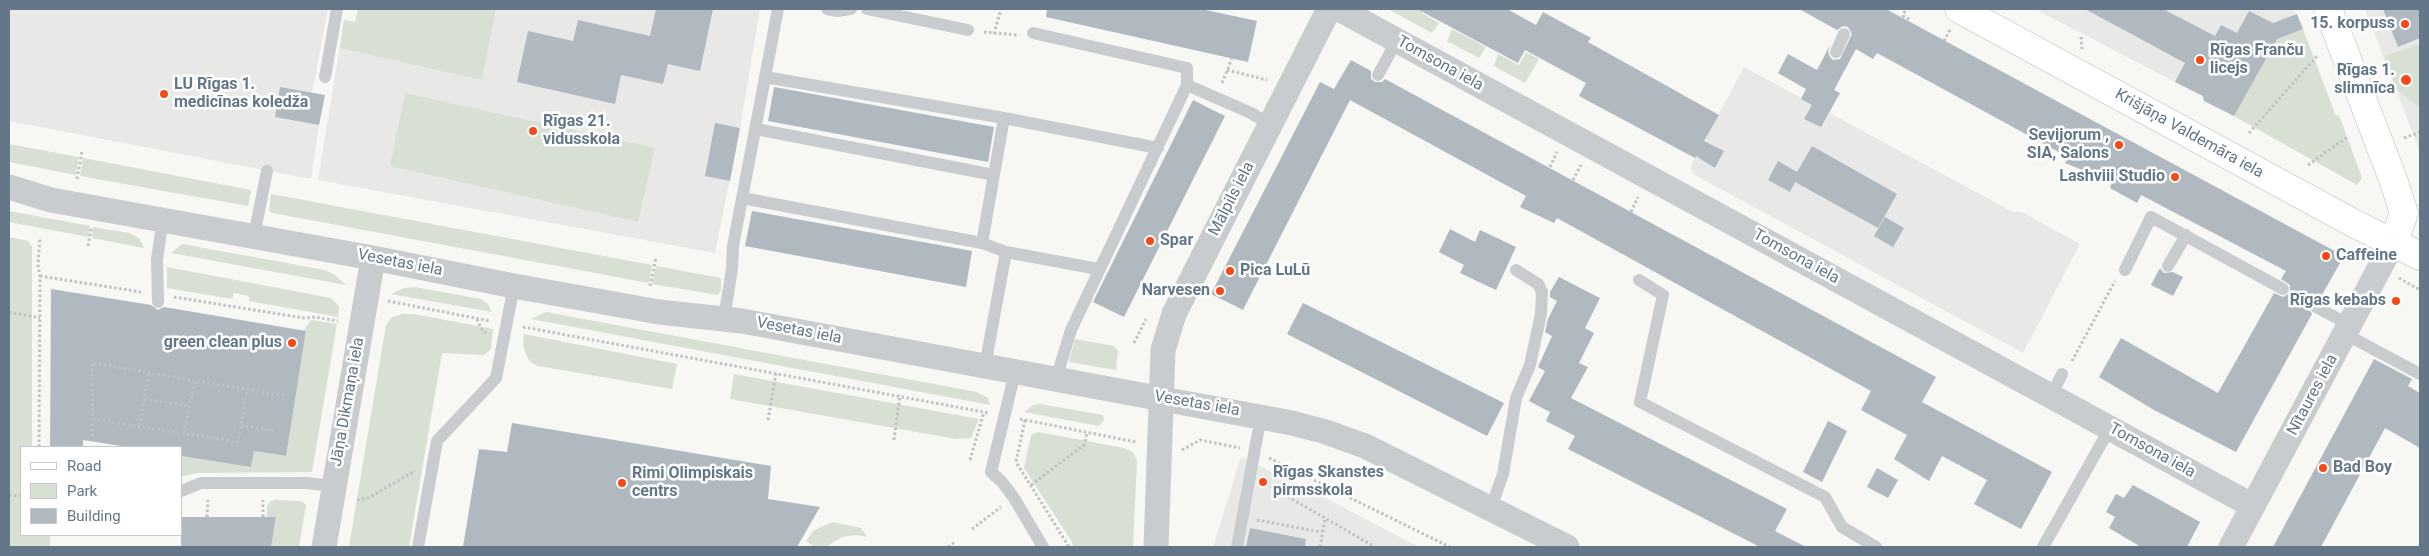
<!DOCTYPE html>
<meta charset="utf-8">
<style>
body{margin:0}
#map{position:relative;width:2429px;height:556px;overflow:hidden;background:#f7f7f3;font-family:Roboto,sans-serif}
canvas{display:block}
.frame{position:absolute;inset:0;border:10px solid #637788;pointer-events:none}
.legend{position:absolute;left:20px;top:446px;width:162px;height:90px;box-sizing:border-box;background:#fff;border:1px solid #c1c9cf;margin:0;padding:6px 9px;list-style:none;font-size:15px;color:#637788}
.legend li{display:flex;align-items:center;gap:10px;height:25px}
.legend b{width:25px;border:1px solid #c1c9cf}
</style>
<div id="map">
<canvas width="2429" height="556"></canvas>
<div class="frame"></div>
<ul class="legend">
<li><b style="height:6px;background:#fff"></b>Road</li>
<li><b style="height:14px;background:#d8e0d4"></b>Park</li>
<li><b style="height:14px;background:#b0b9bf"></b>Building</li>
</ul>
</div>
<script>
const ctx = document.querySelector('canvas').getContext('2d');
ctx.lineJoin = 'round';
function fillPath(path, color) {
  ctx.fillStyle = color;
  ctx.fill(path, 'evenodd');
}
function shape(rows) {
  const path = new Path2D();
  for (const r of rows) {
    path.moveTo(r[0], r[1]);
    for (let i = 2; i < r.length; i += 2) path.lineTo(r[i], r[i + 1]);
  }
  return path;
}
function strokePath(path, color, width, dash) {
  ctx.strokeStyle = color;
  ctx.lineWidth = width;
  ctx.lineCap = dash ? 'butt' : 'round';
  ctx.setLineDash(dash || []);
  ctx.stroke(path);
}
function drawText(font, color, halo, rows, align = 'center') {
  ctx.font = font + ' Roboto,sans-serif';
  ctx.lineWidth = 5;
  ctx.setLineDash([]);
  ctx.textBaseline = 'middle';
  ctx.strokeStyle = halo;
  ctx.fillStyle = color;
  for (const [text, x, y, turn = 0] of rows) {
    ctx.save();
    ctx.translate(x, y);
    ctx.rotate((+turn || 0) * Math.PI / 180);
    ctx.textAlign = isNaN(turn) ? turn : align;
    if (halo) ctx.strokeText(text, 0, 0);
    ctx.fillText(text, 0, 0);
    ctx.restore();
  }
}
fillPath(shape([
 [9,9,328,9,312,93,319,125,311,179,9,121],
 [358,9,760,9,739,134,715,253,318,180,344,20,355,22],
 [2035,9,2294,9,2303,29,2277,39,2234,116,2204,101,2202,96,2175,82],
 [2365,9,2420,9,2420,152],
 [1744,67,2013,212,2022,212,2080,244,2023,353,1693,174,1691,166,1695,158],
 [1241,457,1333,502,1419,547,1213,547]
]), '#e8e9e7');
fillPath(shape([
 [358,9,496,9,482,80,340,48,344,20,355,22],
 [1388,9,1423,9,1422,13,1439,23,1432,33],
 [1452,29,1486,47,1479,58,1447,41],
 [2303,29,2336,116,2339,115,2362,178,2357,185,2234,116,2276,38],
 [2420,44,2420,108,2396,89,2384,56],
 [1526,52,1539,59,1525,83,1494,66,1498,54,1519,65],
 [405,93,655,148,638,222,390,166],
 [9,144,79,157,76,175,9,162],
 [83,158,251,190,248,206,80,176],
 [271,194,652,265,649,283,272,213,269,211],
 [9,211,90,226,88,237,9,222],
 [93,227,129,233,139,238,144,248,92,238],
 [9,237,28,241,32,247,32,447,21,447,21,535,50,535,50,547,9,547],
 [182,244,325,270,335,275,346,285,171,253],
 [656,266,721,278,721,291,718,295,652,284],
 [167,267,331,298,339,306,338,317,249,301,249,296,234,293,232,299,167,288],
 [415,287,481,299,488,304,492,312,391,294,404,288],
 [546,312,977,392,988,398,990,405,531,319],
 [403,314,414,314,493,329,491,349,484,355,442,353,409,547,349,547,386,325,392,317],
 [311,320,337,324,312,472,197,473,181,477,181,456,251,467,254,451,286,456,306,331,304,330],
 [524,334,677,364,672,389,538,366,530,362,526,354,523,345],
 [1075,339,1114,346,1118,351,1116,370,1069,362],
 [734,374,979,419,971,438,956,439,730,399],
 [1040,404,1103,415,1104,420,1099,426,1024,412,1033,405],
 [1038,432,1124,448,1133,452,1137,461,1133,547,1073,547,1072,542,1024,468,1031,435],
 [276,500,301,501,306,505,299,547,271,547,276,517,267,517,267,506,271,501],
 [832,522,861,528,867,537,857,535,842,537,825,547,815,547,806,541,813,531]
]), '#d8e0d4');
fillPath(shape([
 [656,9,713,9,700,71,668,64,663,84,621,75,615,104,517,82,528,31,573,41,578,20,650,36],
 [1047,9,1201,9,1257,21,1248,62,1046,17],
 [1417,9,1507,9,1536,25,1543,12,1591,38,1588,42,1719,115,1704,141,1724,151,1715,168,1696,156,1695,158,1579,96,1586,83,1525,50,1518,63],
 [1799,9,1886,9,2344,256,2319,300,2315,299,2309,303,2308,308,2312,314,2236,452,2154,410,2099,377,2121,338,2218,393,2274,293,2283,297,2290,293,2290,285,2281,279,2286,271,2141,195,2137,203,2110,188,2112,182,2065,163,2068,157,1877,53,1873,59,1856,49,1834,90,1840,93,1821,127,1804,119,1812,105,1801,99,1806,89,1778,73,1788,54,1817,70,1830,45,1828,52,1830,57,1833,60,1840,59,1852,34,1848,27,1843,26,1837,30],
 [2085,9,2163,9,2215,36,2221,25,2237,33,2249,11,2273,23,2297,14,2303,29,2277,39,2234,116,2204,101,2203,96,2175,82,2185,63],
 [2383,9,2420,9,2420,38,2398,47],
 [1351,60,1371,71,1371,79,1375,82,1382,82,1385,79,1936,377,1922,402,2052,472,2021,529,1974,504,1987,480,1942,456,1929,481,1894,459,1907,435,1861,410,1871,391,1557,218,1554,223,1520,207,1526,196,1350,100,1243,310,1211,294,1320,82,1334,89],
 [280,87,325,95,319,125,275,117],
 [774,87,994,127,988,162,768,121],
 [1193,100,1225,116,1124,317,1093,302],
 [715,123,740,128,730,181,705,176],
 [1812,146,1897,194,1878,228,1795,182,1790,192,1768,180,1778,161,1797,172],
 [752,211,972,251,966,287,745,246],
 [1885,217,1904,228,1893,247,1874,236],
 [1450,229,1475,242,1480,230,1516,247,1496,290,1460,273,1464,265,1439,252],
 [2160,268,2164,273,2173,272,2183,277,2173,296,2151,285],
 [1559,277,1600,298,1585,328,1594,333,1579,363,1588,367,1571,398,1787,509,1775,531,1806,547,1760,547,1568,449,1575,436,1546,421,1550,412,1529,401,1545,371,1538,367,1552,336,1545,332,1548,319,1557,301,1550,297,1550,292],
 [51,289,151,305,158,310,164,307,306,331,286,456,254,451,251,467,181,456,181,447,128,447,83,440,83,447,50,447],
 [1303,303,1504,403,1487,436,1287,334],
 [2374,359,2412,379,2408,386,2420,393,2420,448,2385,428,2321,547,2273,547],
 [1828,421,1847,431,1822,482,1803,472],
 [512,423,771,466,768,499,820,507,797,547,463,547,479,449,507,452],
 [1877,468,1898,480,1888,498,1867,487],
 [2133,485,2200,522,2187,547,2141,547,2109,528,2115,517,2106,512,2116,494,2124,498],
 [181,517,276,517,271,547,181,547],
 [1250,528,1306,539,1305,547,1246,547]
]), '#b0b9bf');
const secondary = shape([
 [2328,9,2394,182,2404,213,2394,241]
]);
const primary = shape([
 [1959,9,2355,224,2420,256]
]);
strokePath(secondary, '#b8bec2', 29);
strokePath(primary, '#b9bdc1', 29);
strokePath(shape([
 [1887,10,1888,9],
 [1905,11,1903,16,1911,20],
 [984,32,1017,35],
 [994,34,1001,9],
 [2081,37,2082,49],
 [1944,41,1950,30],
 [1227,70,1267,80],
 [1222,83,1232,58],
 [2249,133,2318,55],
 [2404,138,2420,132],
 [2308,165,2349,136],
 [1550,167,1557,152],
 [77,179,82,151],
 [1573,180,1581,165],
 [1631,212,1638,197],
 [88,246,91,229],
 [40,276,141,292],
 [2399,278,2420,290],
 [650,286,656,257],
 [174,297,304,318,315,317,338,321],
 [388,301,490,321],
 [9,312,40,318],
 [477,319,481,328,487,335],
 [523,327,989,413],
 [1134,343,1146,319],
 [2072,361,2115,281],
 [145,399,190,406],
 [93,419,238,442,247,389],
 [1020,419,1136,442],
 [768,420,776,373],
 [1025,420,1016,462,1069,547],
 [241,425,273,431],
 [140,426,149,372],
 [184,433,195,380],
 [93,436,92,363,286,396],
 [894,440,900,395],
 [39,447,40,276,38,265,40,237],
 [1182,450,1200,440,1240,448],
 [1269,458,1450,547],
 [970,460,984,412],
 [1266,484,1375,547],
 [1031,485,1084,445,1087,433],
 [9,495,21,496],
 [357,500,368,498,415,471],
 [207,517,208,500],
 [263,517,263,500],
 [1257,520,1321,532],
 [972,529,1001,507],
 [948,547,955,542],
 [1320,547,1325,519]
]), '#bfc2c4', 3, [2.5, 2.5]);
strokePath(shape([
 [827,9,837,11,851,9],
 [867,9,968,30],
 [1033,33,1187,68,1187,85,1251,113,1271,125],
 [1836,52,1844,34],
 [1378,75,1397,40],
 [325,77,337,9],
 [765,77,1004,118,1158,148],
 [756,129,994,175],
 [742,198,982,243,1006,252,1098,269],
 [254,236,267,171],
 [982,243,1004,118],
 [2168,266,2186,235],
 [2125,270,2151,217,2283,289],
 [1639,280,1663,295,1640,402,1825,497,1842,527,1876,547],
 [158,302,157,259,163,219],
 [2316,307,2350,325],
 [724,318,732,269,733,246,778,9],
 [2345,334,2420,374],
 [985,366,1006,252],
 [1015,372,991,472,1002,482,1014,498,1043,547],
 [1056,379,1071,330,1187,85],
 [2051,396,2062,374],
 [181,491,201,483,306,483,334,486],
 [1491,508,1503,474,1516,398,1530,365,1541,314,1542,292,1538,284,1516,270],
 [418,547,437,441,496,378,514,286],
 [1237,547,1261,416],
 [2043,547,2110,428]
]), '#c9cccf', 12);
strokePath(shape([
 [1339,9,2253,506],
 [9,187,51,200,373,258,514,286,659,312,742,321,1292,423,1326,432,1365,446,1567,547],
 [324,547,373,258],
 [1156,547,1163,350,1174,314,1329,9],
 [2231,547,2394,241]
]), '#c9cccf', 25);
strokePath(secondary, '#fff', 28);
strokePath(primary, '#fff', 28);
for (const [x, y, r, color] of [
 [2405,24,5,"#f64915"],
 [2200,60,5,"#f64915"],
 [2406,80,6,"#f64915"],
 [164,94,5,"#f64915"],
 [533,131,5,"#f64915"],
 [2119,145,5,"#f64915"],
 [2175,177,5,"#f64915"],
 [1150,241,5,"#f64915"],
 [2326,256,5,"#f64915"],
 [1230,271,5,"#f64915"],
 [1220,291,5,"#f64915"],
 [2396,301,5,"#f64915"],
 [292,343,5,"#f64915"],
 [2323,468,5,"#f64915"],
 [1263,482,5,"#f64915"],
 [622,483,5,"#f64915"]
]) {
  const dot = new Path2D();
  dot.arc(x, y, r, 0, 2 * Math.PI);
  ctx.fillStyle = color;
  ctx.fill(dot);
  strokePath(dot, '#fff', 2);
}
drawText('bold 16px', '#637788', '#fff', [
 ["15. korpuss",2395,24,"right"],
 ["Rīgas Franču",2210,51],
 ["licejs",2210,69],
 ["Rīgas 1.",2395,71,"right"],
 ["slimnīca",2395,89,"right"],
 ["LU Rīgas 1.",174,85],
 ["medicīnas koledža",174,103],
 ["Rīgas 21.",543,122],
 ["vidusskola",543,140],
 ["Sevijorum ,",2109,136,"right"],
 ["SIA, Salons",2109,154,"right"],
 ["Lashviii Studio",2165,177,"right"],
 ["Spar",1160,241],
 ["Caffeine",2336,256],
 ["Pica LuLū",1240,271],
 ["Narvesen",1210,291,"right"],
 ["Rīgas kebabs",2386,301,"right"],
 ["green clean plus",282,343,"right"],
 ["Bad Boy",2333,468],
 ["Rīgas Skanstes",1273,473],
 ["pirmsskola",1273,491],
 ["Rimi Olimpiskais",632,474],
 ["centrs",632,492]
], 'left');
drawText('16px', '#637788', '#fff', [
 ["Tomsona iela",1440,64,29],
 ["Krišjāņa Valdemāra iela",2189,134,29],
 ["Mālpils iela",1232,199,-63],
 ["Tomsona iela",1796,257,29],
 ["Vesetas iela",400,263,11],
 ["Vesetas iela",799,331,11],
 ["Nītaures iela",2313,395,-62],
 ["Jāņa Dikmaņa iela",348,402,-80],
 ["Vesetas iela",1197,404,10],
 ["Tomsona iela",2152,451,29]
]);
</script>
